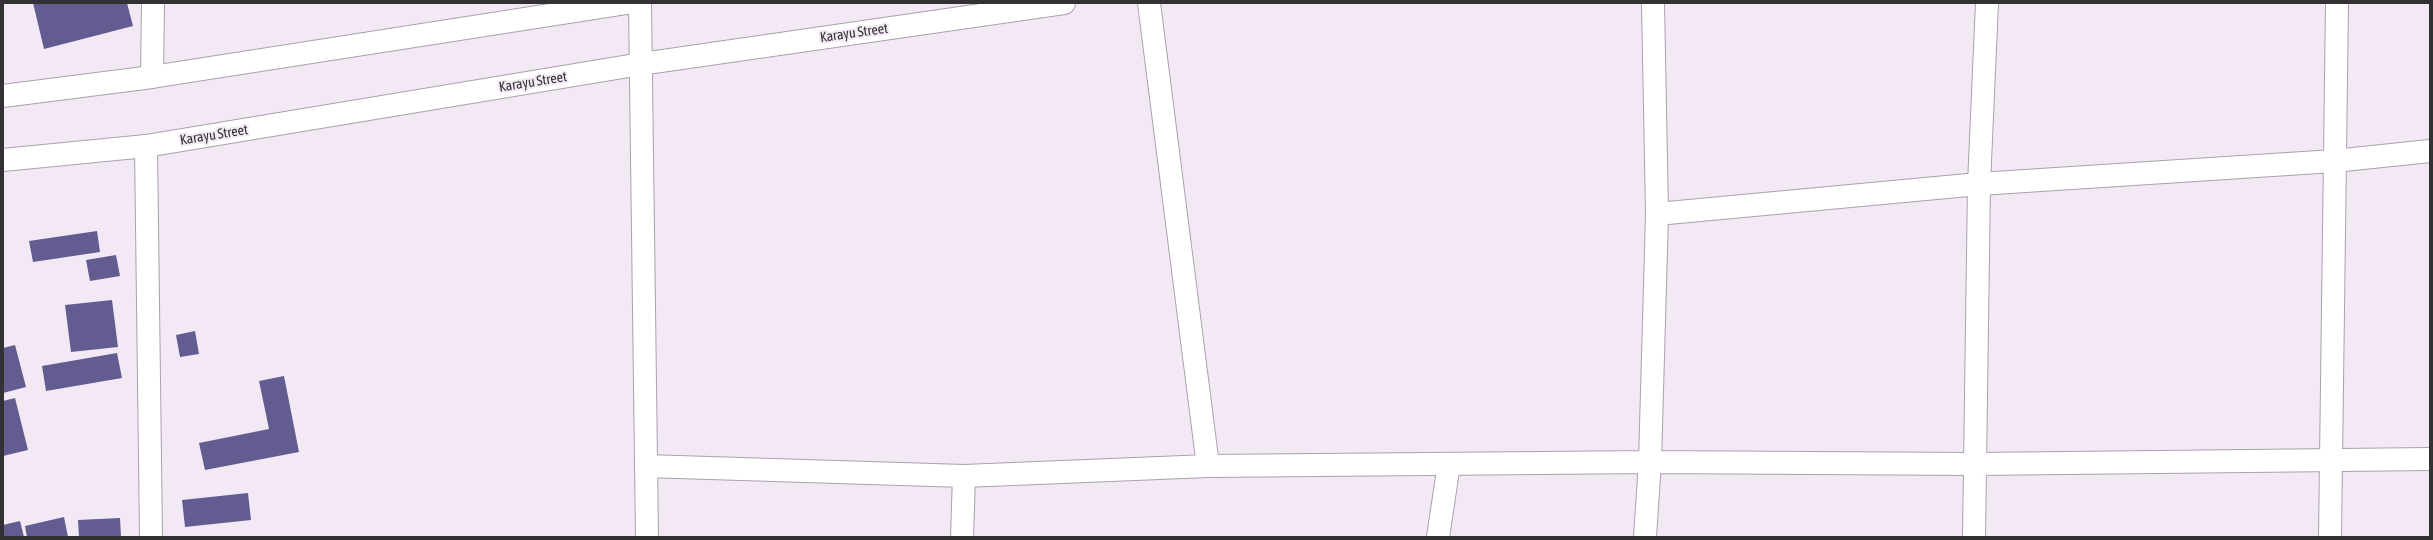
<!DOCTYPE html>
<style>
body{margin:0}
#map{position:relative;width:2433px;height:540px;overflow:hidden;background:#f2e9f4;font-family:"Asap Condensed",sans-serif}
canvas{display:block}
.frame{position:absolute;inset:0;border:4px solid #343135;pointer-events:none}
</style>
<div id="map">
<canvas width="2433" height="540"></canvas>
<div class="frame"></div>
</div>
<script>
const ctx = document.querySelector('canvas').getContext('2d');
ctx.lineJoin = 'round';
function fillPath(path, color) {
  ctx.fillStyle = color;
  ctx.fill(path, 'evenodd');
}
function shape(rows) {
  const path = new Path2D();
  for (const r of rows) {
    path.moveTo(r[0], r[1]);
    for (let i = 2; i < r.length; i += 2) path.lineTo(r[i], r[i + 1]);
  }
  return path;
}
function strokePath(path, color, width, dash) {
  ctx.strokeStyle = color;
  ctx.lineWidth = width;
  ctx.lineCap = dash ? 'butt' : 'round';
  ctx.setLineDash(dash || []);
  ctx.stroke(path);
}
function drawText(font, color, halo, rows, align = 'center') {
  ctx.font = font + ' "Asap Condensed",sans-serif';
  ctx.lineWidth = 4;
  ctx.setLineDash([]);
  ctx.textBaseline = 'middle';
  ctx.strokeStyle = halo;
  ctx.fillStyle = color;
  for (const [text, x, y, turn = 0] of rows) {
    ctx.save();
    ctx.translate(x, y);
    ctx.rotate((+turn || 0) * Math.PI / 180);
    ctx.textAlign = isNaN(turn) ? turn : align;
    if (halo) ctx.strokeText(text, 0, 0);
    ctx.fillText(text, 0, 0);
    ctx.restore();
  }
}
fillPath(shape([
 [33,3,127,3,133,26,44,49],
 [97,231,100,252,33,262,29,241],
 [116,255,120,276,90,281,86,260],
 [112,300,118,347,71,352,65,305],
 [195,331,199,354,180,357,176,335],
 [15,345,26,387,3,393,3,348],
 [117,353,122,378,46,391,42,366],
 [284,376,299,452,205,470,199,443,269,429,259,381],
 [15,398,28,450,3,456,3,401],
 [248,493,251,520,185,527,182,500],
 [64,517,68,537,27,537,25,526],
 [120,518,121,537,79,537,78,520],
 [20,521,24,537,3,537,3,525]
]), '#625c91');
const minor = shape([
 [640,3,647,537],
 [1149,3,1208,466],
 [152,77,153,3],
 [146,146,151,537],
 [1657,214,1979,184,2334,161,2430,151],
 [646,466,964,476,1208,466,1650,462,1975,464,2430,459],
 [962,537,964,476],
 [1438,537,1449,464],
 [1645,537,1650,462,1657,214,1653,3],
 [1974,537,1979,184,1987,3],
 [2330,537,2337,3]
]);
const major = shape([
 [3,96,152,77,627,3],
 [3,160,146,146,641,64,1064,3]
]);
strokePath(minor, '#a9a1ab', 24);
strokePath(major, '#a9a1ab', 24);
strokePath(minor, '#fff', 22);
strokePath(major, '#fff', 22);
drawText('14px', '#343135', '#f2e9f4', [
 ["Karayu Street",854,33,-8],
 ["Karayu Street",533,82,-9],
 ["Karayu Street",214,135,-9]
]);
</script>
